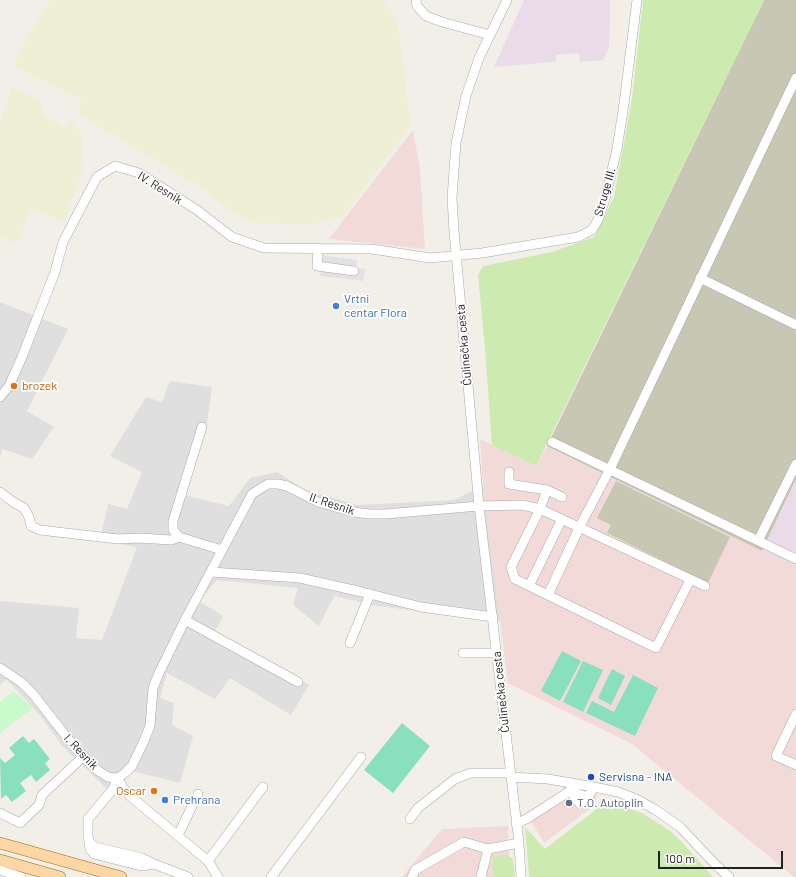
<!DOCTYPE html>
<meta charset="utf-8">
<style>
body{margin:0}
#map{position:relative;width:796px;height:877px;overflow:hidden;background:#f2efe9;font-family:Barlow,sans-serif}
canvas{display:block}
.scale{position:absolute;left:658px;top:851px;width:125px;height:18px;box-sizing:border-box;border:2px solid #222;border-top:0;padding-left:5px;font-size:12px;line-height:14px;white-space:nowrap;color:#222;-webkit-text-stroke:3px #fff;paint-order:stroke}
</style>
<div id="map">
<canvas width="796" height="877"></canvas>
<div class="scale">100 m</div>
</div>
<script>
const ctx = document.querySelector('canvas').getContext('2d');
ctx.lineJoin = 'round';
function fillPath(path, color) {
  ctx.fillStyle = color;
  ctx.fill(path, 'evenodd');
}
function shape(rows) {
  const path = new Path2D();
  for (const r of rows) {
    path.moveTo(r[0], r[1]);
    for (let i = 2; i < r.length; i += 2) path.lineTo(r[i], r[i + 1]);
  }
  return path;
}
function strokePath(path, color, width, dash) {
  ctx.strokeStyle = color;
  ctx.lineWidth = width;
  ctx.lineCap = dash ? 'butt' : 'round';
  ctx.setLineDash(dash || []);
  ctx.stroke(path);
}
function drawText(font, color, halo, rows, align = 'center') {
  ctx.font = font + ' Barlow,sans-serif';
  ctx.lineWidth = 3.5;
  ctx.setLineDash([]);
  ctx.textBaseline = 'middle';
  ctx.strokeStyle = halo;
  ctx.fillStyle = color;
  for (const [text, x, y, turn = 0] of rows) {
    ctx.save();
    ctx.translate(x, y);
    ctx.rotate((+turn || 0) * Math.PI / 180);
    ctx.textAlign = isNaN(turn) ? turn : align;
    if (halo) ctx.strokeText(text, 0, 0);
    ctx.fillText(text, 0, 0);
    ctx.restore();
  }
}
fillPath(shape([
 [0,302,68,329,27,411,54,427,32,459,3,449,0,457],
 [170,381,212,387,206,429,185,495,229,506,250,478,277,472,303,489,357,505,454,500,483,485,501,621,377,606,334,596,319,626,293,605,298,588,217,580,199,601,223,616,215,631,309,685,291,715,230,678,215,699,167,673,160,698,174,703,172,725,193,736,180,783,132,771,114,792,106,788,63,747,38,713,6,679,0,685,0,601,79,608,76,638,102,640,137,547,100,541,108,504,127,509,142,472,110,456,146,397,162,402]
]), '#e0dfdf');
fillPath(shape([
 [413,130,420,169,425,249,329,239],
 [480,439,536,466,547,446,796,567,796,877,794,877,632,744,508,683,483,485],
 [564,786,589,791,598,795,591,808,544,843,527,814,562,792],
 [508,826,510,877,402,877,442,829]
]), '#f2dad9');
fillPath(shape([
 [524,0,610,0,610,21,609,48,603,60,580,62,579,53,556,55,556,61,554,62,494,67],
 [796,479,796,567,762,551]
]), '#ebdbe8');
fillPath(shape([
 [764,0,796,0,796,479,762,551,547,446],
 [616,481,730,537,708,583,607,533,611,525,597,518]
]), '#c7c7b4');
fillPath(shape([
 [51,0,383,0,398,22,411,125,344,216,310,225,251,223,230,211,195,184,77,114,82,100,13,66,26,39],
 [11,88,42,100,41,113,65,128,70,120,83,135,81,142,84,169,64,222,30,209,17,244,0,236,0,122]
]), '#eef0d5');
fillPath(shape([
 [643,0,764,0,536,466,492,445,485,348,478,275,483,266,552,252,594,237,614,197,632,99],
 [601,800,642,813,670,831,682,842,713,877,529,877,525,827,545,849,594,811],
 [506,854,513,859,515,877,493,877,492,858]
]), '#cdebb0');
fillPath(shape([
 [13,691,33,708,0,733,0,702]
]), '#c8facc');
fillPath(shape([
 [562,651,581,661,560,701,541,691],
 [583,661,603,670,583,712,563,702],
 [612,669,625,676,611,705,598,698],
 [633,675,658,688,635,736,586,713,592,701,614,712],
 [402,723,430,746,393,793,364,770],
 [23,736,29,743,34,739,50,759,45,763,50,770,36,782,31,775,20,783,26,791,12,802,6,795,1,799,0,758,5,763,15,755,9,748]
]), '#88e0be');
fillPath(shape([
 [323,255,357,260,356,268,365,269,363,281,320,276]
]), '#e2e2e2');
const minor = shape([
 [416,0,417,6,426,16,442,22,490,35],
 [507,0,479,58,466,96,456,143,452,198,454,231,479,506,519,843,521,877],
 [318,248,317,266,354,271],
 [700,278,796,325],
 [0,397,9,386,22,357,55,272,63,242,97,177,115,166,139,173,197,210,232,237,264,248,372,249,430,258,482,253,578,237,592,230,598,220,605,199,617,149,624,104,637,0],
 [552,442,796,559],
 [509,472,509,484,547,490,562,497],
 [547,490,540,509,511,567,515,579,656,648,690,580],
 [0,492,13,502,24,508,29,517,31,526,40,530,118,539,140,538,171,540,179,537,222,550],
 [179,537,173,530,173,521,202,427],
 [758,541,796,464],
 [211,572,300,578,362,592,421,607,493,617],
 [529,586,562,519],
 [548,595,580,526,610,469,796,78],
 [185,620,298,682],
 [350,643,370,594],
 [463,653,497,653],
 [0,668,21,682,33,694,77,750,97,770,108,777,118,778],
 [796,714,776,756,796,765],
 [511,777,548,779,594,787,618,792,636,799,656,810,680,827,715,864,729,877],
 [118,778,126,772,132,766,144,741,150,726,153,688,159,673,185,620,252,494,268,484,278,484,287,486,318,502,354,512,369,514,385,514,479,506,522,505,540,509,705,586],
 [118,778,113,789,88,819,88,836,90,849,94,854,141,866,154,864],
 [118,778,122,786,130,796,208,861,218,877],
 [570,791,588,797,594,787],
 [570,791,580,804,588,797],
 [0,813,20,823,39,805,42,795,84,756],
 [410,819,418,808,455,779,471,773,510,773],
 [516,824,528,818,570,791,572,783],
 [178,835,198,794],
 [89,842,95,847,142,858,154,864,188,877],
 [208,861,263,787],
 [0,870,21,877],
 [271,877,361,757],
 [412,877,415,870,464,842,488,849,519,843],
 [481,877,488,849]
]);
const major = shape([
 [0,843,121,877],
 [0,860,60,877]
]);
strokePath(minor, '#a9a9a9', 10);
strokePath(major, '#a06b00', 12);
strokePath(minor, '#fff', 9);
strokePath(major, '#fcd6a4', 11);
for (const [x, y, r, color] of [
 [336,306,4,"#3f7fe0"],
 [14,386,4,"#e8710a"],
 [591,777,4,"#1a4fb4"],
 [154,791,4,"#e8710a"],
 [165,800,4,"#3f7fe0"],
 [569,803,4,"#5c6f8a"]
]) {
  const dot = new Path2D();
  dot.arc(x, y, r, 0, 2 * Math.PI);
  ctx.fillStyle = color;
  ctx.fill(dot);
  strokePath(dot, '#fff', 1.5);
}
drawText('12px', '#222', '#fff', [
 ["IV. Resnik",160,188,32],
 ["Struge III.",605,192,-74],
 ["Čulinečka cesta",464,345,-95],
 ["II. Resnik",332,504,18],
 ["Čulinečka cesta",501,692,-96],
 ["I. Resnik",81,752,47]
]);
drawText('12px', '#366cbe', '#fff', [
 ["Vrtni",344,299],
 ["centar Flora",344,313],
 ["Prehrana",173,800]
], 'left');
drawText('12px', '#c56008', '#fff', [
 ["brozek",22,386],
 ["Oscar",146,791,"right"]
], 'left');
drawText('12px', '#164399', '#fff', [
 ["Servisna - INA",599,777]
], 'left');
drawText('12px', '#4e5e75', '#fff', [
 ["T.O. Autoplin",577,803]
], 'left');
</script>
